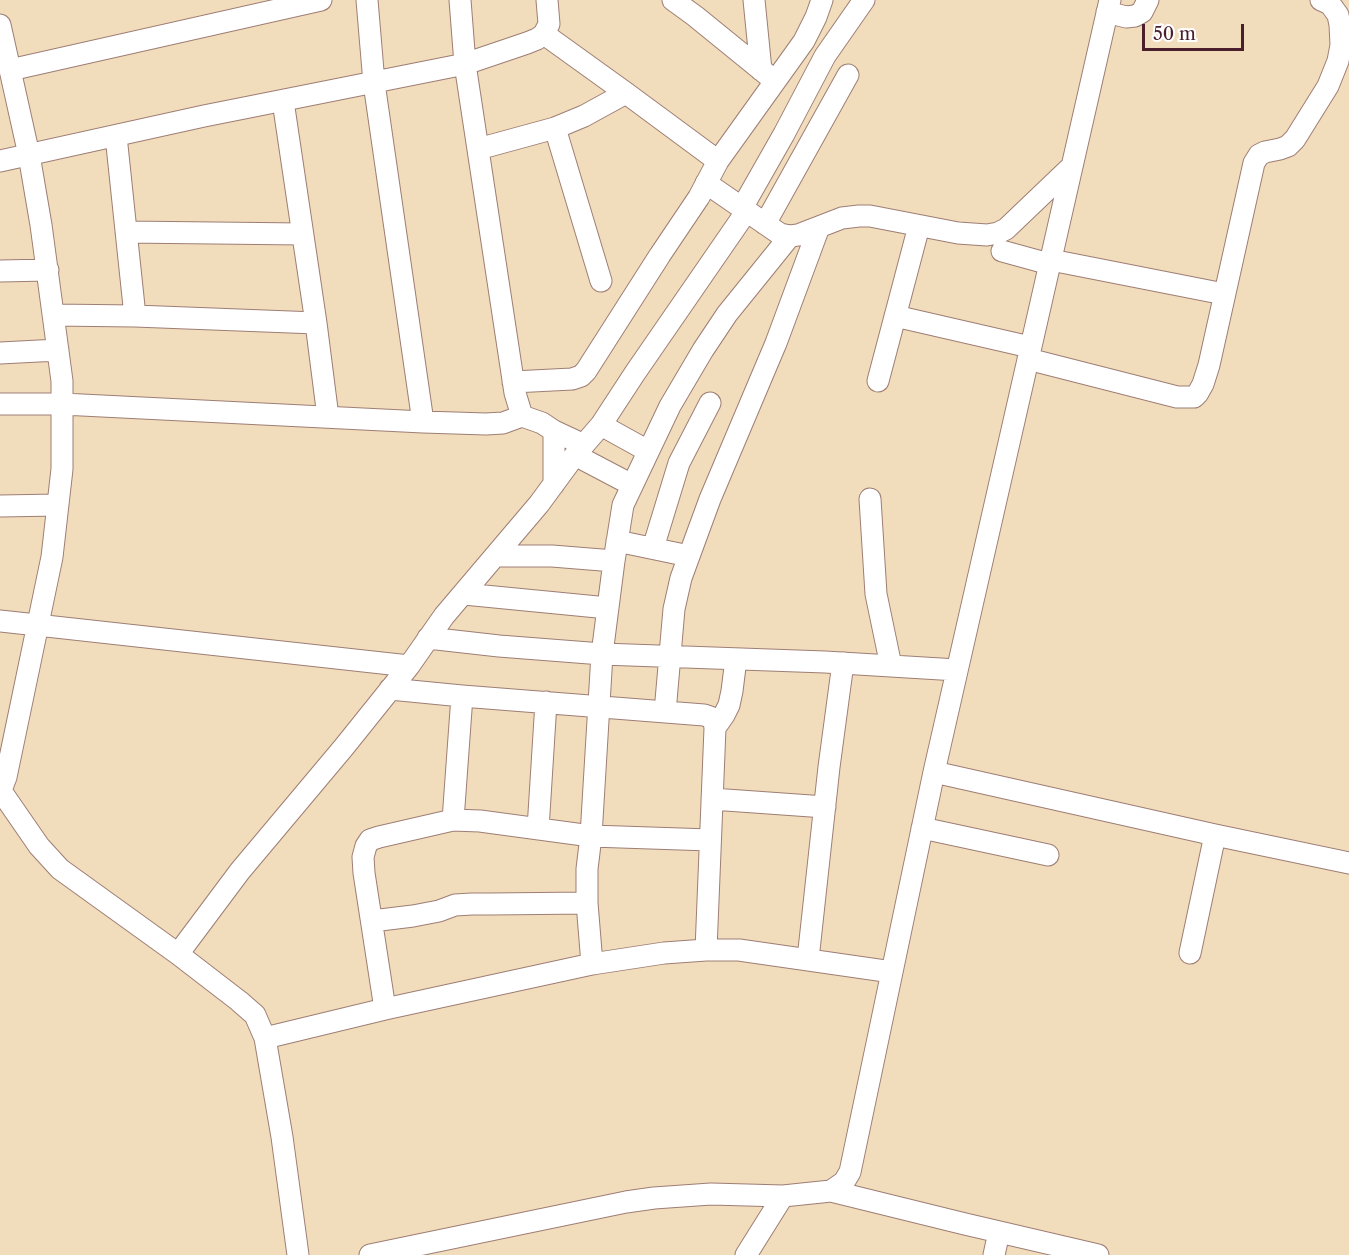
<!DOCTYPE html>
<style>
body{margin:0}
#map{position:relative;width:1349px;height:1255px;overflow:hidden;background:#f1dcbc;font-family:"Libre Caslon Text",serif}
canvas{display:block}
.scale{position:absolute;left:1142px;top:24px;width:102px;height:27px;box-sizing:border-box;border:3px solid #4a1f2b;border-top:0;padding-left:8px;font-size:18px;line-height:21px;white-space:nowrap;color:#4a1f2b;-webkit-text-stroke:4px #fff;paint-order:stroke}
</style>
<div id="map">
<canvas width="1349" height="1255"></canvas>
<div class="scale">50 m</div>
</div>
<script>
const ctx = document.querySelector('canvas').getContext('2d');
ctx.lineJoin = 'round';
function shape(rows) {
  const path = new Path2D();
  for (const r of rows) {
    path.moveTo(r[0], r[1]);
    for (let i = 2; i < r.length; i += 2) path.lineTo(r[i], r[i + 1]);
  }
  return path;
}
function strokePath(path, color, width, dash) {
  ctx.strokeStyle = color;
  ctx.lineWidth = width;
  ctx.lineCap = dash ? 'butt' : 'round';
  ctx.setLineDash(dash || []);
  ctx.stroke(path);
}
const minor = shape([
 [460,0,465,64,515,393,522,416],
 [673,0,695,16,775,81],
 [754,0,761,70],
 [1107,12,1126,17,1135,16,1142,12,1148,0],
 [0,25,29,155,41,225,62,381,62,469,52,557,6,777,0,793],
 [544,34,626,93,718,161],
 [10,70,321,0],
 [283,101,316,323,328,417],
 [555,128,601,281],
 [116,136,135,316],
 [478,149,555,128,584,116,626,93],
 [0,161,204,116,465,64,527,43,537,39,544,34,549,24,547,0],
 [706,183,780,234,790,236,798,235,842,218,859,216,870,216,958,233,987,235,998,233,1006,229,1072,166],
 [742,208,784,134,825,56,864,0],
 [765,224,848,75],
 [126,232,302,234],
 [1002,251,1042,262,1051,260,1224,294],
 [0,271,48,270],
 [54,315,135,316,316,323],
 [895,316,1030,347],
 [0,353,58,350],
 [1028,359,1177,397,1194,397,1198,393,1203,384,1209,365,1254,163,1259,155,1265,152,1280,149,1288,146,1295,139,1328,86,1338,61,1341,45,1340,25,1338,15,1330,4,1321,0],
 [878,381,919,226],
 [513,382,572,379,581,376,586,371,660,255,699,197,718,161,804,41,816,17,822,0],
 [0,404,62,404,423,422,374,83,367,0],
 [423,422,486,424,503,423,522,416,542,423,554,431,584,445],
 [601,425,648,451],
 [575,455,632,485],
 [554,484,554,431],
 [870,499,876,594,891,666],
 [0,506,58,505],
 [617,541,689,556],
 [653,548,679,463,710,403],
 [496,556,552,556,614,561],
 [464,594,608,608],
 [0,621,409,666],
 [428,638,499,646,602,654,825,662,957,670],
 [390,689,462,696,704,715,710,717,714,721,715,728,706,950],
 [665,712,674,609,681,578,710,499,776,343,819,227],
 [715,728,724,715,729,705,732,691,736,659],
 [934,772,1215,835,1349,863],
 [1,791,39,846,60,869,178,954,239,1001,255,1015,265,1038,282,1137,298,1255],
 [712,799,825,807],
 [453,820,462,696],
 [922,828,1048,855],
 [538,829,546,702],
 [372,921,413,916,439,911,455,905,472,904,491,904,587,903],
 [1190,953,1215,835],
 [178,954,240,871,344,747,409,666,444,616,539,504,575,455,601,425,635,373,746,212],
 [808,959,829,767,843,663],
 [592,964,587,903,587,869,591,836,602,654,614,561,623,505,670,406,703,350,727,314,790,236],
 [385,1009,364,873,363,857,366,846,370,840,379,837,453,820,480,821,591,836,710,840],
 [265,1038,385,1009,592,964,664,953,706,950,739,950,892,972],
 [831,1191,965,1224,1098,1255],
 [370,1255,626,1202,654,1198,711,1194,783,1196,831,1191,844,1182,850,1172,934,772,1110,0],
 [746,1255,783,1196],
 [994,1255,999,1232]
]);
strokePath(minor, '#9e7e74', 23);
strokePath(minor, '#fff', 21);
</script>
